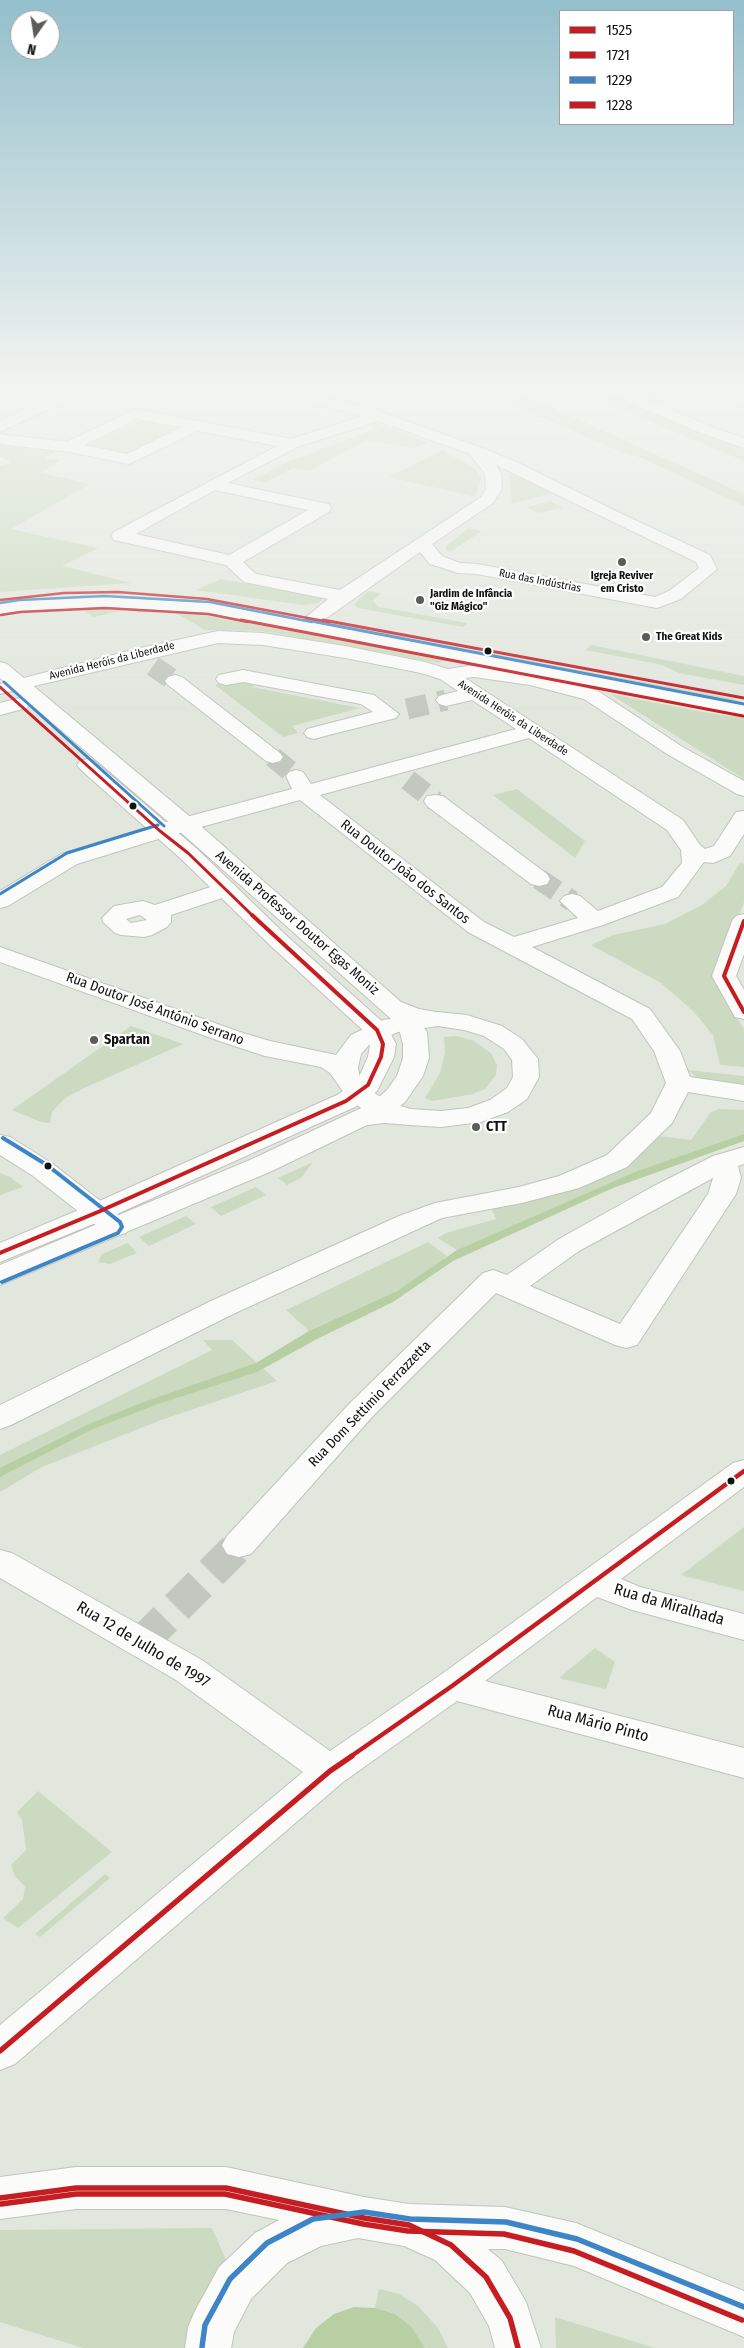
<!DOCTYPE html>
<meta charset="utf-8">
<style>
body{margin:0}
#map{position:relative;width:744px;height:2348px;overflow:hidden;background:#e2e7de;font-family:"Fira Sans Condensed",sans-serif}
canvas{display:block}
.legend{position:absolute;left:559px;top:10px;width:175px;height:115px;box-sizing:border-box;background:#fff;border:1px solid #9fa19f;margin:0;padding:6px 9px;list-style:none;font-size:15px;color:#10130e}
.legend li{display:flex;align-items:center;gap:10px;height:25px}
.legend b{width:25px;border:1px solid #9fa19f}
.north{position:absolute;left:10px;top:10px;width:50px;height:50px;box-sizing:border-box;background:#fff;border:1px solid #9fa19f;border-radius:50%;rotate:193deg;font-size:14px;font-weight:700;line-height:20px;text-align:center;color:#10130e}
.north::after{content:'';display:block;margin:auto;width:18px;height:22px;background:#5a5d57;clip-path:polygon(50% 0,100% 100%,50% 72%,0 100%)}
</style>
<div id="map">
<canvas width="744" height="2348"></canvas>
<ul class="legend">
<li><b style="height:6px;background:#c61d23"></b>1525</li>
<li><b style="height:6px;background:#c61d23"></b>1721</li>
<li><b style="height:6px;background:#3d85c6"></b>1229</li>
<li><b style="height:6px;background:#c61d23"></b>1228</li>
</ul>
<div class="north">N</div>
</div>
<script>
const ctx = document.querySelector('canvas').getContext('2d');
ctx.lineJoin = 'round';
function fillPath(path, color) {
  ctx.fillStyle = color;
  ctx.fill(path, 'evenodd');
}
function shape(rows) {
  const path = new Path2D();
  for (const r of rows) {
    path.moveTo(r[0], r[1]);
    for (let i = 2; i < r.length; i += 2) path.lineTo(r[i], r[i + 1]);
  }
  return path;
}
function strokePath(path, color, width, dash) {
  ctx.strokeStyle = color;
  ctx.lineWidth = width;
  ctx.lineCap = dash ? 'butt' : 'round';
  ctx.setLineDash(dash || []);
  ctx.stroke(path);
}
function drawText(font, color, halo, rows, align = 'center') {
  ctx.font = font + ' "Fira Sans Condensed",sans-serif';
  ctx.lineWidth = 4.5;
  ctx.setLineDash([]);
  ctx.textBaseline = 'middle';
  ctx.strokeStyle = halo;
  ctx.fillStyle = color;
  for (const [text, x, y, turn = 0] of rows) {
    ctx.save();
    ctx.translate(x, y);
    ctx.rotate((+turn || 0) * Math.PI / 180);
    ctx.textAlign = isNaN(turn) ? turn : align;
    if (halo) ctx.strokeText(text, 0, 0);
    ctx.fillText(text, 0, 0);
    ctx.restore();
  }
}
fillPath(shape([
 [465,387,502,387,528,397,744,494,744,506,642,458,618,451,510,403],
 [568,387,595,387,744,449,744,461],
 [616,387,691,387,699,392,654,403],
 [141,420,180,428,126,454,86,446],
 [376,423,428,442,414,448,367,440,309,471,293,468,265,483,254,480,280,465,375,429,368,426],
 [0,445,56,450,45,459,60,460,41,473,90,484,11,529,98,548,62,566,131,583,0,592,0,466,11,463,0,456],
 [443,450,477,470,481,479,475,497,389,477],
 [518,474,553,493,511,504,512,502,509,475],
 [551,501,563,508,538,513,526,507],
 [469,528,482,531,450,552,446,550,446,546],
 [221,579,324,598,318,603,303,605,196,590],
 [368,591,381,593,373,601,379,607,467,623,463,627,358,608,354,604],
 [102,607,150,609,152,611,139,613,130,609,94,617,80,608],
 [169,609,226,619,447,660,439,663,262,631,205,630],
 [356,629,736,699,734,702,352,631],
 [591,645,744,676,744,685,679,673,662,665,586,650],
 [239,678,258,681,252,687,360,708,292,726,298,733,283,737,215,685],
 [610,694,719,715,744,717,744,779],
 [517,789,585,841,575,858,493,795],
 [740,863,744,864,744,902,734,929,728,1003,744,1029,744,1067,720,1065,713,1035,693,1011,661,983,591,945,613,935,665,924,702,905,726,886],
 [131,1026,183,1044,82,1089,64,1099,52,1112,50,1123,41,1122,12,1110],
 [457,1036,474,1041,491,1053,497,1065,496,1075,485,1089,473,1094,432,1101,425,1098,440,1073,445,1053,444,1037],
 [688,1070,744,1076,744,1089,703,1083],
 [719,1109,744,1110,744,1134,637,1171,457,1250,438,1238,446,1233,496,1219,491,1207,658,1136,691,1140,711,1112],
 [313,1162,301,1178,287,1185,278,1178],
 [0,1173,10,1177,23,1187,0,1195],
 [256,1187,266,1195,221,1216,211,1207],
 [186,1216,196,1224,149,1246,139,1237],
 [428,1242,447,1256,434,1268,397,1291,309,1331,286,1310],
 [128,1243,137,1253,110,1264,98,1262,102,1254],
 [203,1340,232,1340,277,1381,161,1420,42,1467,0,1492,0,1455,212,1350],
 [744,1527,744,1591,681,1575],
 [595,1648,615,1662,606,1689,559,1678],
 [38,1791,112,1852,18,1928,3,1918,23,1899,25,1887,15,1876,11,1865,26,1850,22,1820,17,1812],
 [105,1874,110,1878,40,1937,35,1934],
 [212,2228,231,2271,192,2348,83,2348,0,2322,0,2230],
 [379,2289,399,2294,418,2306,438,2328,448,2348,425,2348,411,2326,395,2314,375,2308],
 [555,2317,655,2348,556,2348]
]), '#cbdac0');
fillPath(shape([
 [744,1134,744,1141,613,1188,453,1261,393,1302,319,1338,257,1372,158,1404,93,1429,0,1477,0,1468,87,1425,141,1403,256,1363,309,1331,397,1291,457,1250,637,1171],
 [354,2307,375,2308,395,2314,411,2326,425,2348,303,2348,316,2328,334,2314]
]), '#b7cfa2');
strokePath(shape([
 [153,666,175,681],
 [407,709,446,700],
 [273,757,296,776],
 [408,780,435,801],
 [539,879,572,901]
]), '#c2c7bf', 21, [21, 11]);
strokePath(shape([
 [142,1642,239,1545]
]), '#c2c7bf', 33, [33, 16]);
const minor = shape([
 [254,387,282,387,370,408,482,448,521,464,624,515,710,555,717,569,681,599,657,608,477,574,458,573,430,564,420,552,321,622,314,624,307,622,305,618,328,599,244,582,226,565,114,540,111,536,114,532,277,446,198,431,129,464,69,452,0,444,0,434,67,442,135,409,291,439,363,416,256,390,254,387],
 [137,419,181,427,127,454,84,445,137,419],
 [378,421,470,454,485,474,486,489,481,497,340,590,256,574,243,562,329,512,331,508,329,504,323,503,228,483,297,447,378,421],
 [496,465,696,562,699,568,669,591,655,597,477,564,460,563,442,556,432,544,493,503,502,489,501,474,496,465],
 [215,490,308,510,229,555,136,534,215,490],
 [598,387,619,387,709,426,744,438,744,448,699,432,600,390,598,387],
 [703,387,716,387,744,398,744,407,704,393,702,390,703,387],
 [218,631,263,633,345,646,425,662,448,669,474,665,494,667,531,673,598,691,681,746,744,781,744,796,737,794,667,754,584,699,530,685,474,677,465,678,683,820,700,845,705,849,714,846,736,812,744,811,744,834,730,856,713,863,704,862,678,897,603,925,532,947,650,1009,680,1051,690,1077,744,1085,744,1101,688,1092,672,1123,627,1167,579,1188,522,1203,442,1218,231,1315,11,1425,0,1429,0,1405,211,1301,399,1216,435,1203,519,1187,559,1176,607,1155,651,1113,666,1083,654,1051,632,1019,468,932,300,800,168,836,77,864,8,906,0,908,0,891,61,854,152,826,292,789,286,776,289,772,296,770,303,772,311,784,516,729,472,700,446,706,439,704,436,700,439,696,458,691,440,679,421,673,345,658,263,645,218,643,0,694,0,684,140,648,218,631],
 [529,738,667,830,681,850,682,863,662,887,598,911,580,896,572,894,564,896,560,901,578,918,514,937,484,922,320,795,529,738],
 [243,670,374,695,399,714,396,718,321,737,314,739,307,737,304,733,307,729,373,712,361,704,243,682,226,685,219,683,216,679,219,675,243,670],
 [175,675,182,677,280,753,283,757,280,761,273,763,266,761,168,685,165,681,168,677,175,675],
 [20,698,27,700,30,704,27,708,0,715,0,703,20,698],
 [435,795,443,796,547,874,550,879,547,884,539,886,531,884,427,806,424,801,427,796,435,795],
 [226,882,234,884,237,889,234,894,171,915,171,922,167,927,152,935,144,937,121,935,115,933,103,922,102,918,114,906,143,901,155,905,226,882],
 [140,915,147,920,131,923,126,919,140,915],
 [0,947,243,1033,270,1041,336,1055,351,1035,383,1020,438,1012,467,1015,502,1026,522,1039,538,1059,539,1077,527,1099,508,1112,481,1122,441,1127,410,1125,372,1115,349,1100,330,1073,321,1067,265,1056,225,1043,0,962,0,947],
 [438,1026,464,1030,484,1036,504,1049,512,1060,513,1077,507,1088,490,1100,468,1108,441,1111,411,1109,390,1103,367,1088,360,1080,358,1067,361,1054,369,1045,398,1032,438,1026],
 [0,1135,10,1137,53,1164,126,1221,130,1227,126,1233,116,1236,106,1233,33,1176,0,1155,0,1135],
 [744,1147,744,1164,738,1166,741,1178,736,1194,637,1345,626,1348,615,1345,496,1293,372,1417,251,1554,239,1557,227,1554,222,1545,227,1536,350,1403,483,1273,493,1270,507,1275,559,1239,650,1188,713,1156,744,1147],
 [713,1178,708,1194,620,1324,530,1286,579,1251,713,1178],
 [744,1460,744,1487,621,1579,640,1587,744,1614,744,1640,632,1610,597,1597,485,1681,744,1748,744,1778,457,1701,343,1782,15,2064,0,2070,0,2025,303,1772,176,1680,0,1578,0,1550,12,1553,202,1660,330,1751,439,1676,733,1463,744,1460]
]);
const tertiary = shape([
 [74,387,94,387,0,432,0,421,74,387],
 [0,662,7,664,194,820,401,1002,419,1009,447,1014,450,1019,447,1024,438,1026,422,1025,427,1032,429,1058,423,1076,405,1102,398,1108,419,1111,423,1117,419,1123,410,1125,384,1123,367,1125,272,1171,0,1285,0,1265,252,1159,372,1103,387,1090,397,1076,403,1058,403,1044,398,1025,178,830,0,678,0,662],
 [87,759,94,761,196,848,289,938,386,1025,396,1044,394,1057,377,1091,355,1107,108,1218,0,1262,0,1243,88,1206,337,1095,357,1081,368,1057,370,1044,366,1033,273,948,180,858,80,769,77,765,80,761,87,759],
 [744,914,744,954,736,976,744,990,744,1019,735,1017,712,976,732,921,736,916,744,914]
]);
const secondary = shape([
 [105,597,209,603,744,704,744,716,209,613,105,607,19,611,0,614,0,604,19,601,105,597],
 [76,2167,226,2167,364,2197,409,2204,505,2207,576,2223,744,2291,744,2337,574,2266,505,2249,488,2249,502,2261,526,2302,541,2348,495,2348,489,2326,470,2293,435,2260,404,2246,358,2238,321,2246,287,2263,251,2299,234,2332,231,2348,185,2348,188,2327,195,2311,219,2267,255,2233,279,2220,226,2209,76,2209,0,2219,0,2177,76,2167]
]);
strokePath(minor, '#c0c4be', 2);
strokePath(tertiary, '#c0c4be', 2);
strokePath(secondary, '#c0c4be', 2);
fillPath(minor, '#fbfbfa');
fillPath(tertiary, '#fbfbfa');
fillPath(secondary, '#fbfbfa');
strokePath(shape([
 [744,921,724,976,744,1012]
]), '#c61d23', 4);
strokePath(shape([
 [350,1757,452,1686,744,1471]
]), '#c61d23', 4.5);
strokePath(shape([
 [0,2051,330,1771,352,1756],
 [0,2198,76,2188,226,2188,364,2218,409,2225,451,2245,486,2277,510,2318,518,2348]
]), '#c61d23', 5.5);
strokePath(shape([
 [1,615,20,612,105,608,208,614,248,622]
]), '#c61d23', 2.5);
strokePath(shape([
 [241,620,743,716]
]), '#c61d23', 3);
strokePath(shape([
 [1,2204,76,2194,225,2194,363,2224,408,2231,504,2234,574,2251,742,2320]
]), '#c61d23', 5.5);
strokePath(shape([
 [0,603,19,600,105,596,210,602,312,622]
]), '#3d85c6', 2.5);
strokePath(shape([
 [306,620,744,704],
 [4,682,164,826],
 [0,894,67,853,158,825]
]), '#3d85c6', 3);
strokePath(shape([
 [2,1282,118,1233,122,1227,120,1222,47,1165,3,1138]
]), '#3d85c6', 4);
strokePath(shape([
 [202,2347,205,2325,230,2279,267,2243,313,2219,364,2212,410,2219,506,2222,577,2239,744,2307]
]), '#3d85c6', 5.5);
strokePath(shape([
 [0,600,64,593,118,592,207,599,329,622]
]), '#c61d23', 2.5);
strokePath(shape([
 [323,620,744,698],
 [0,687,160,831,188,853,253,916]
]), '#c61d23', 3);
strokePath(shape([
 [0,1253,98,1212,346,1101,368,1085,381,1057,383,1044,377,1030,252,915]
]), '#c61d23', 4);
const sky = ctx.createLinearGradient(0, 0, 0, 716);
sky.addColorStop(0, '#94bfcc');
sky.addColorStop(0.54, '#f2f4f0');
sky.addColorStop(1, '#f2f4f000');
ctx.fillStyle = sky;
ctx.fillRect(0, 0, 744, 716);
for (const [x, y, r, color] of [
 [622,562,5,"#5a5d57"],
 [420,600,5,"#5a5d57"],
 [646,637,5,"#5a5d57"],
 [488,651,4.5,"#10130e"],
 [133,806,4.5,"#10130e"],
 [94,1040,5,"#5a5d57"],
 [476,1127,5,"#5a5d57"],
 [48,1166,4.5,"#10130e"],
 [731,1481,4.5,"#10130e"]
]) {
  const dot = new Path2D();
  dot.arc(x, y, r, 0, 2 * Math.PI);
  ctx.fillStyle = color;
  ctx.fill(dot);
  strokePath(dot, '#fff', 2);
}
drawText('bold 11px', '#10130e', '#fff', [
 ["Igreja Reviver",622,576,"center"],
 ["em Cristo",622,589,"center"],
 ["Jardim de Infância",430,594],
 ["\"Giz Mágico\"",430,607],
 ["The Great Kids",656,637]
], 'left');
drawText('11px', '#10130e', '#fff', [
 ["Rua das Indústrias",540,581,11],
 ["Avenida Heróis da Liberdade",112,661,-14],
 ["Avenida Heróis da Liberdade",513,718,33]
]);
drawText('14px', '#10130e', '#fff', [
 ["Rua Doutor João dos Santos",405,872,38],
 ["Avenida Professor Doutor Egas Moniz",297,923,41],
 ["Rua Doutor José António Serrano",155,1009,20],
 ["Rua Dom Settimio Ferrazzetta",370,1404,-46]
]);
drawText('bold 14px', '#10130e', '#fff', [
 ["Spartan",104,1040],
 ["CTT",486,1127]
], 'left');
drawText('16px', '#10130e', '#fff', [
 ["Rua da Miralhada",669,1605,16],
 ["Rua 12 de Julho de 1997",143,1645,31],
 ["Rua Mário Pinto",598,1724,15]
]);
</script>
